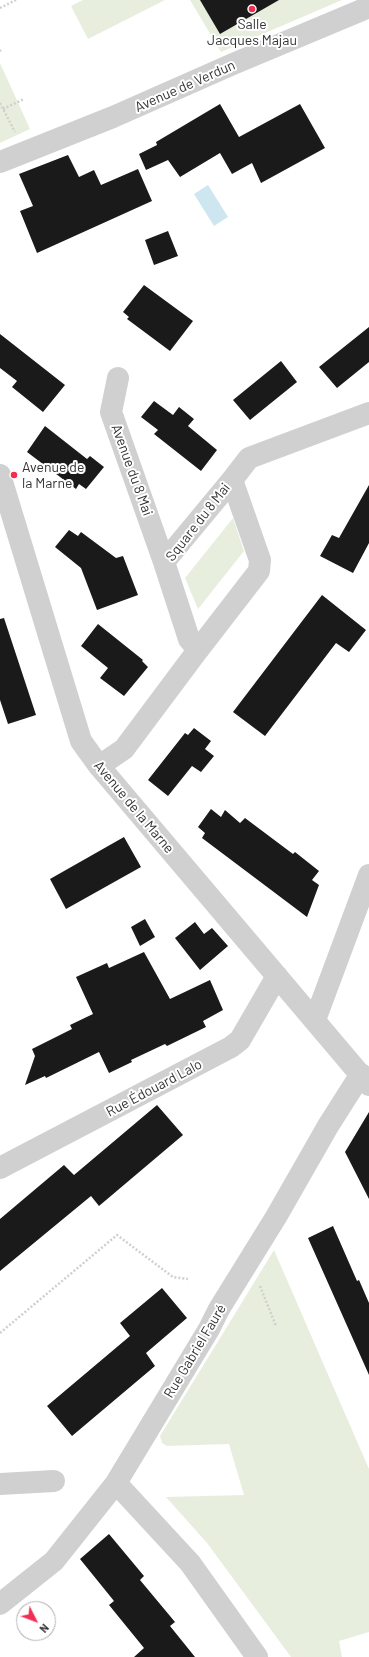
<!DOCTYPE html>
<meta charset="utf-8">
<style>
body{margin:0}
#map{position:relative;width:369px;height:1657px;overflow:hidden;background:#fff;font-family:Barlow,sans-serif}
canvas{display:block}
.north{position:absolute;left:16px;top:1601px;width:40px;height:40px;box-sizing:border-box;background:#fff;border:1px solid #adadad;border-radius:50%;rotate:132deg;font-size:11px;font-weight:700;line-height:16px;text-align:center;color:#333}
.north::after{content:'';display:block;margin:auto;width:14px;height:18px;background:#f02f52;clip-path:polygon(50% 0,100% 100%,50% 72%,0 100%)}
</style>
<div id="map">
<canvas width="369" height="1657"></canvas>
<div class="north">N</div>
</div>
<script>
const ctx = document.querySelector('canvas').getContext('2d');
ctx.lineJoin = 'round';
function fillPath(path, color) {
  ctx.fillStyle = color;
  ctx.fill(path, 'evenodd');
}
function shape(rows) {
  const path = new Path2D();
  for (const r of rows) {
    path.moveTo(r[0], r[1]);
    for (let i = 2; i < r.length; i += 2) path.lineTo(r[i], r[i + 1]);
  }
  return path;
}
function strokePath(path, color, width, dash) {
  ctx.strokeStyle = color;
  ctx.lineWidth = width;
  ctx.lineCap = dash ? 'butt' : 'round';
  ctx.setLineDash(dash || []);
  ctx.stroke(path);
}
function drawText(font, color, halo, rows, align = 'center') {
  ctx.font = font + ' Barlow,sans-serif';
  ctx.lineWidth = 4;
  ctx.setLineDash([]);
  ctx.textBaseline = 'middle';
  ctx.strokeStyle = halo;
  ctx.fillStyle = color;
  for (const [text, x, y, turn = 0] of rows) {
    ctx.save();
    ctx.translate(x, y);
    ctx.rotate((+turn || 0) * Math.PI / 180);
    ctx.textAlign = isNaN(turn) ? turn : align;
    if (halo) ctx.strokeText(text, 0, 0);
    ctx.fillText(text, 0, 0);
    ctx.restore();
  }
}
fillPath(shape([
 [83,0,165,0,88,39,71,6],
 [190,0,342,0,221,52],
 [0,63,30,129,0,143],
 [233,518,244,551,198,609,185,578],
 [274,1250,369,1469,369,1632,339,1641,342,1657,291,1657,207,1543,166,1497,244,1495,229,1444,167,1446,162,1443,160,1436]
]), '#e8eede');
fillPath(shape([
 [208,185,228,217,214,226,194,194]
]), '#cde6f0');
fillPath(shape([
 [200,0,279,0,220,34],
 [220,104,239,137,300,104,325,148,261,183,252,163,232,174,220,153,180,177,168,160,146,170,139,154,157,145,156,142],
 [68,155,79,177,94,170,101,185,138,169,152,201,37,253,20,211,33,206,19,174],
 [168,231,178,256,154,265,145,240],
 [144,285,193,321,170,351,127,319,129,317,123,312],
 [369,327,369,362,337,388,319,367],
 [0,334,65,385,43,412,12,387,17,381,0,368],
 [281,361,297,382,250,420,233,400],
 [154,401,173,415,179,407,194,419,188,426,217,450,201,471,154,434,158,430,141,417],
 [45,426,87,459,90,456,104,467,86,489,79,484,76,489,27,452],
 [369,485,369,543,353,573,320,556,332,535,339,538],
 [69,530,78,536,81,532,116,558,123,556,138,595,97,610,81,568,55,547],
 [322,595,366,630,349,652,336,643,265,736,233,712],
 [4,618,36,715,8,724,0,700,0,619],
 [98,624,143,660,142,661,148,667,124,696,100,678,108,668,81,646],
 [194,728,211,741,205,749,214,756,201,772,192,766,168,796,148,780,185,733,188,735],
 [211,809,221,817,225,810,240,823,245,818,293,854,295,852,319,871,312,880,319,885,307,917,202,838,205,833,198,827],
 [124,837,141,867,66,909,50,879],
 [145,919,155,937,140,946,131,927],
 [195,922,204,934,212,928,228,946,200,970,175,938],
 [144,952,170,999,210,980,223,1010,203,1021,206,1027,167,1046,165,1044,131,1060,132,1062,109,1073,99,1052,46,1078,45,1076,25,1085,35,1056,32,1049,72,1029,70,1025,93,1014,76,977,107,963,109,968],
 [157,1105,183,1135,99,1206,91,1196,0,1271,0,1219,64,1165,74,1175],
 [369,1112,369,1199,345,1152],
 [333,1226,357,1281,359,1280,369,1303,369,1375,308,1238],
 [162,1288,187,1318,146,1353,155,1366,72,1436,47,1406,130,1336,120,1323],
 [109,1534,144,1576,140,1580,175,1622,170,1626,195,1657,134,1657,144,1648,109,1605,114,1601,80,1559]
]), '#1a1a1a');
strokePath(shape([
 [0,8,16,0],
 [0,51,1,50],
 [0,103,15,132],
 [3,109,24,99],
 [260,1286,276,1326],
 [0,1333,117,1235,173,1277,188,1279]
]), '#d0d0d0', 2.5, [2, 2]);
strokePath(shape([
 [0,162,113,117,233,64,369,7],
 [118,378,111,412,164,562],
 [0,475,81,741,99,766,121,792,369,1085],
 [232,480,260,560,259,571,198,650,189,639,164,562,232,480],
 [232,480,249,458,369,413],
 [99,766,124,749,198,650],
 [315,1020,369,875],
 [0,1168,231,1047,240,1040,277,976],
 [116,1483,190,1563,257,1657],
 [0,1484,54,1481],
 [0,1604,54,1561,116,1483,209,1329,219,1309,276,1217,328,1126,361,1074]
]), '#d0d0d0', 22);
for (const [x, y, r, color] of [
 [252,9,4,"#f02f52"],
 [14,475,4,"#f02f52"]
]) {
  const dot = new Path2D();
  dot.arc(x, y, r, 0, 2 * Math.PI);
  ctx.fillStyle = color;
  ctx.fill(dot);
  strokePath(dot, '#fff', 1.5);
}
drawText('14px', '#333', '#fff', [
 ["Salle",252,24],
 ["Jacques Majau",252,40],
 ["Avenue de",22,467,"left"],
 ["la Marne",22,483,"left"]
]);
drawText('14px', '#333', '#fff', [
 ["Avenue de Verdun",185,86,-24],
 ["Avenue du 8 Mai",132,470,70],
 ["Square du 8 Mai",198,522,-52],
 ["Avenue de la Marne",134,807,50],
 ["Rue Édouard Lalo",154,1088,-28],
 ["Rue Gabriel Fauré",195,1351,-59]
]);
</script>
